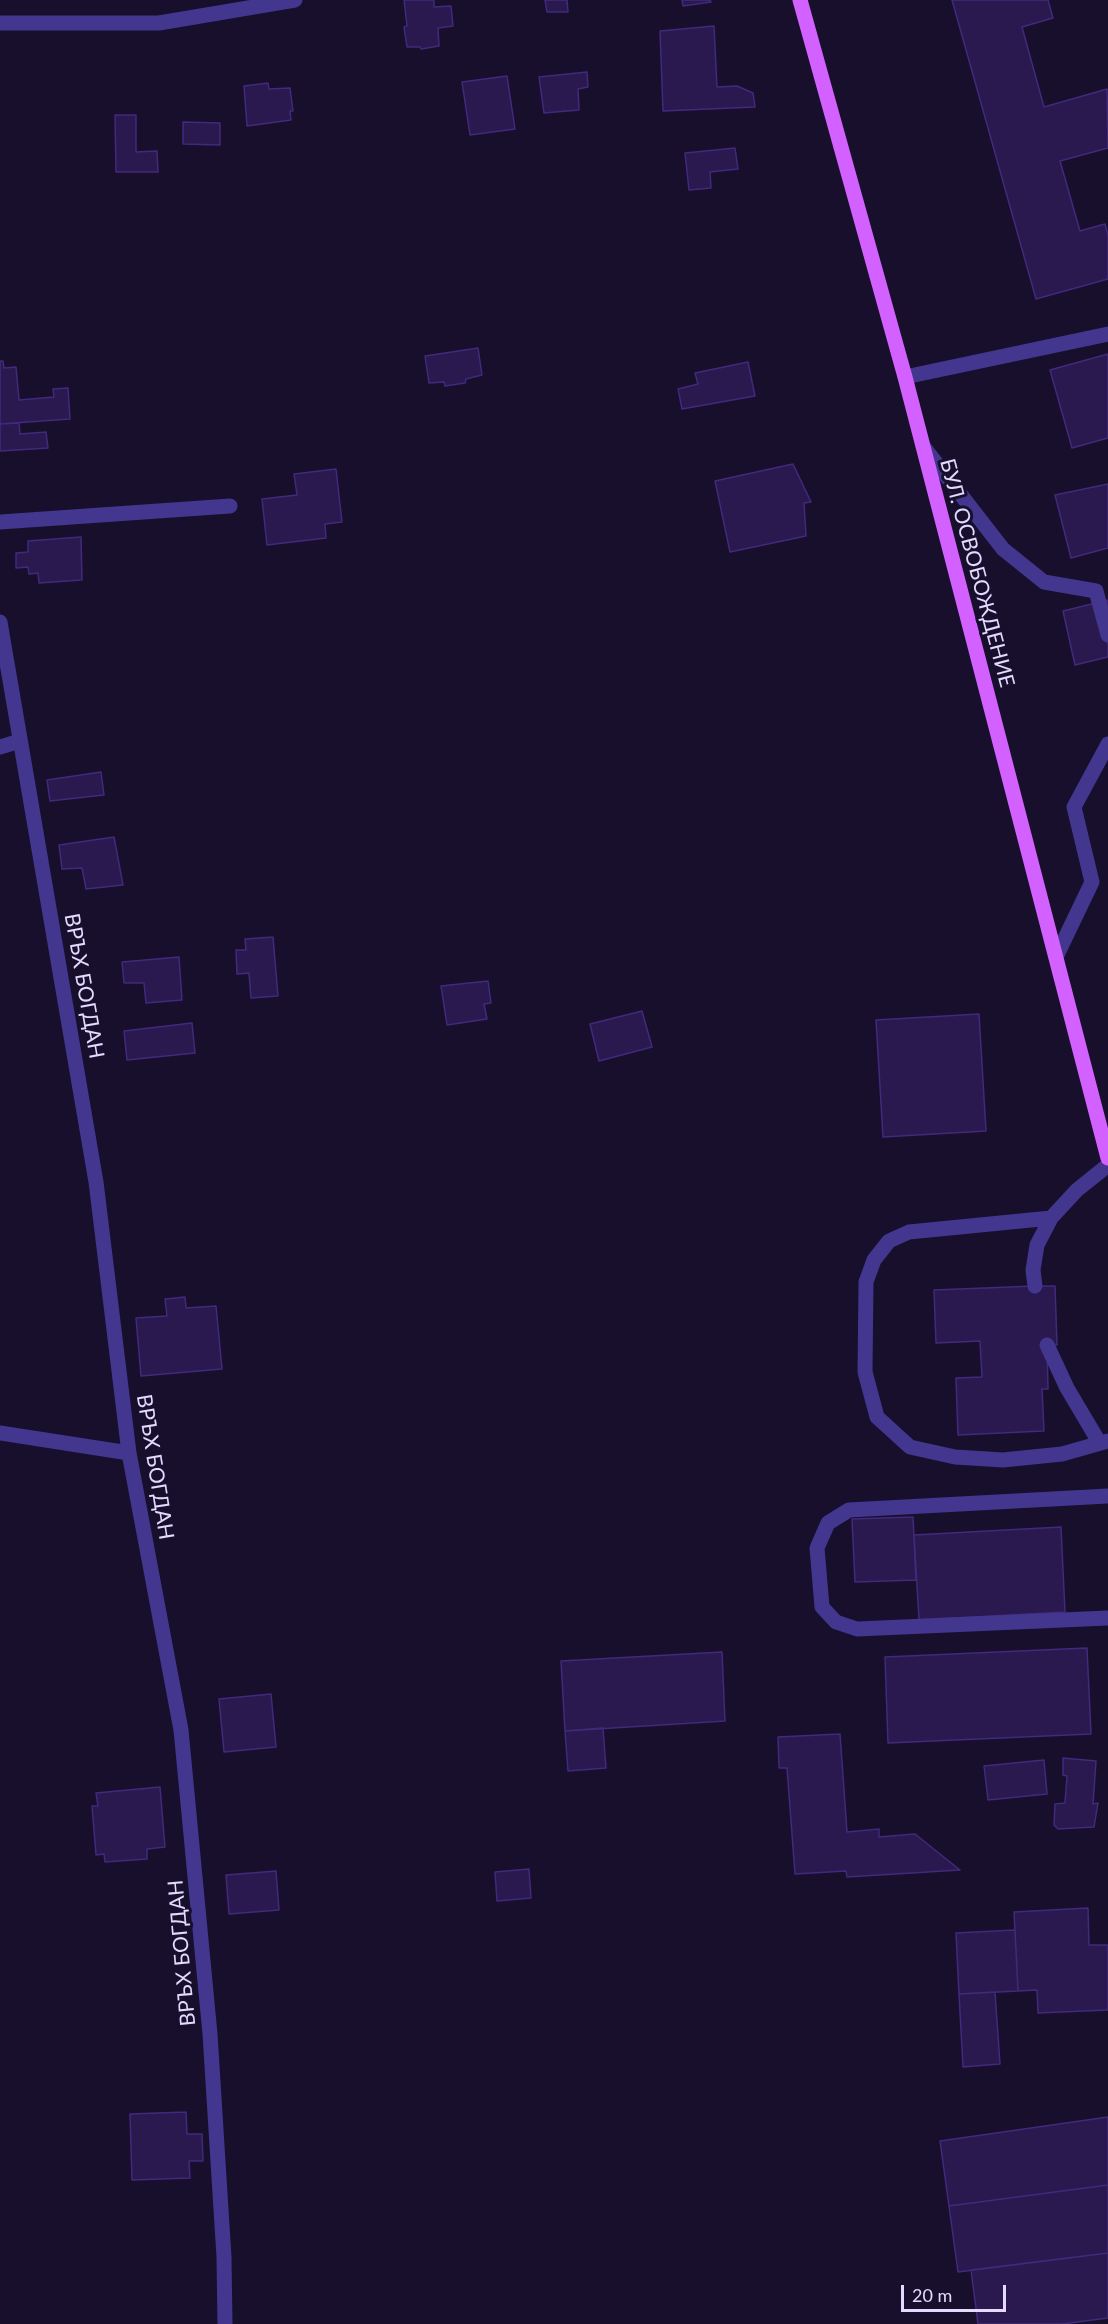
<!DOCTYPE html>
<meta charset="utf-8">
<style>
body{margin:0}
#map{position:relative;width:1108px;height:2324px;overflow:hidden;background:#170f2c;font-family:Lato,sans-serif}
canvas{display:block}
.scale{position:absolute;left:901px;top:2285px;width:105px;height:27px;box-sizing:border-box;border:3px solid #e2daff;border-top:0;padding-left:8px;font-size:18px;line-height:21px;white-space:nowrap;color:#e2daff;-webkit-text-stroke:4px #170f2c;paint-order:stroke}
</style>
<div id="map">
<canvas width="1108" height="2324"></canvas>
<div class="scale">20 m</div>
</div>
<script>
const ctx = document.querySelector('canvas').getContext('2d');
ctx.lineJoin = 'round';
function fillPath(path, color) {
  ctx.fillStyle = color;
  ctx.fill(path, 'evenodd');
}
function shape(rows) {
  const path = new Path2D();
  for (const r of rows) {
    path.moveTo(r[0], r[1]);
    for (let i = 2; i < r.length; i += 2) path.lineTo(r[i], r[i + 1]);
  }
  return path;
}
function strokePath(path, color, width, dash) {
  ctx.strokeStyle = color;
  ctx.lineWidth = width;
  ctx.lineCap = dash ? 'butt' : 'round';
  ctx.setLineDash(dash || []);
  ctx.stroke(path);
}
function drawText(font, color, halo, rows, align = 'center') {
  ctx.font = font + ' Lato,sans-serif';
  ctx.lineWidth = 6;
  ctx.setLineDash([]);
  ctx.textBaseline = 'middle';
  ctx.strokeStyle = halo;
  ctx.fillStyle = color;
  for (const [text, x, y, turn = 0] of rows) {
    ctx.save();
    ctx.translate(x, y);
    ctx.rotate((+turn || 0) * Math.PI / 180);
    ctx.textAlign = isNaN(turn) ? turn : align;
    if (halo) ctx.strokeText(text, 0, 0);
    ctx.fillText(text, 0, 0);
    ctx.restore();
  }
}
const building = shape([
 [404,0,434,0,434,7,451,6,453,26,438,28,439,46,421,49,420,47,407,47,404,27,407,26,404,0],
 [545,0,567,0,568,12,547,12,545,0],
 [682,0,710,0,711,2,683,6,682,0],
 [952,0,1048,0,1053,18,1022,27,1044,107,1107,89,1108,148,1060,161,1080,231,1105,224,1108,235,1108,279,1036,299,952,0],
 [714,26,717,87,737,86,753,93,755,107,663,111,660,31,714,26],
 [587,72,588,87,578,89,579,110,544,113,539,77,587,72],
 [507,76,515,129,470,135,462,82,507,76],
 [268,83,269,89,290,88,293,111,290,111,291,120,247,126,244,86,268,83],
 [115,115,136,115,136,152,157,151,158,172,116,172,115,115],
 [183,122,220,123,220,145,183,144,183,122],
 [735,148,738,169,710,172,711,188,689,190,685,153,735,148],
 [478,348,482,375,466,379,465,383,445,386,444,382,429,383,425,356,478,348],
 [1108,354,1108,438,1072,448,1050,370,1108,354],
 [0,361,3,361,4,368,16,367,19,400,54,397,53,389,68,388,70,419,0,424,0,361],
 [748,362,755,396,682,409,678,389,698,384,695,373,748,362],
 [19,423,20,434,46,432,48,448,0,451,0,424,19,423],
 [793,464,811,502,804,503,806,536,730,552,715,481,793,464],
 [336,469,342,522,325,524,326,538,267,545,262,499,297,495,294,474,336,469],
 [1108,484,1108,548,1071,558,1055,495,1108,484],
 [81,537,82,580,39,583,38,573,29,574,28,567,16,568,16,553,28,552,28,541,81,537],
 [1108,600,1108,657,1075,665,1063,611,1108,600],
 [101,772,104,795,50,801,47,780,101,772],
 [114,837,123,885,86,889,82,868,62,869,59,845,114,837],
 [273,937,278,996,251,998,249,973,237,974,236,950,246,950,245,939,273,937],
 [179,957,182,1000,146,1003,144,983,124,983,122,962,179,957],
 [488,981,491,1003,484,1004,487,1019,447,1025,441,986,488,981],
 [642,1011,652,1047,599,1061,590,1024,642,1011],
 [979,1014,986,1131,883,1137,876,1020,979,1014],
 [192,1023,195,1053,127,1060,124,1031,192,1023],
 [1035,1286,1055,1286,1057,1345,1047,1345,1048,1389,1042,1389,1044,1431,958,1435,956,1378,982,1377,980,1341,936,1343,934,1290,1035,1286],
 [185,1297,186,1308,216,1306,222,1369,141,1376,136,1318,167,1316,165,1299,185,1297],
 [913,1517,916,1580,855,1582,852,1519,913,1517],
 [1061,1527,1065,1612,919,1620,914,1535,1061,1527],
 [1087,1648,1091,1734,888,1743,885,1657,1087,1648],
 [722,1652,725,1721,565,1731,561,1661,722,1652],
 [271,1694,276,1747,224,1752,219,1699,271,1694],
 [603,1728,606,1768,568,1771,565,1731,603,1728],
 [840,1734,847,1832,879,1829,879,1837,915,1834,960,1870,847,1877,846,1871,795,1874,787,1768,779,1768,778,1737,840,1734],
 [1063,1758,1096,1761,1093,1804,1098,1803,1094,1827,1058,1829,1054,1825,1055,1804,1065,1803,1067,1776,1063,1775,1063,1758],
 [1044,1760,1047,1794,988,1800,984,1766,1044,1760],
 [160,1787,165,1847,147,1849,147,1859,105,1862,104,1854,96,1855,92,1806,98,1806,96,1793,160,1787],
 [529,1869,531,1898,497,1901,495,1872,529,1869],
 [276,1871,279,1910,229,1914,226,1875,276,1871],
 [1088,1908,1089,1945,1108,1945,1108,2010,1038,2013,1037,1990,1018,1991,1014,1912,1088,1908],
 [1015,1930,1018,1991,959,1994,956,1933,1015,1930],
 [995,1992,1000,2064,963,2067,959,1994,995,1992],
 [186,2112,187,2134,202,2134,203,2161,189,2161,190,2178,132,2180,130,2114,186,2112],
 [1108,2117,1108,2185,949,2206,940,2141,1108,2117],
 [1108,2185,1108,2253,958,2272,949,2206,1108,2185],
 [1108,2253,1108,2318,1062,2324,978,2324,971,2270,1108,2253]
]);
fillPath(building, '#29194f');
strokePath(building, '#42297d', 1.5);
strokePath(shape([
 [923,446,1003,549,1044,582,1096,591,1108,635],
 [0,522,230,506],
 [1056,957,1092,882,1074,807,1108,744],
 [1051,1218,909,1232,889,1241,874,1260,866,1282,865,1372,877,1417,910,1447,955,1457,1003,1460,1062,1454,1108,1441],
 [1035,1286,1033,1270,1037,1245,1051,1218,1077,1190,1108,1165],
 [1047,1345,1067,1388,1099,1442],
 [1108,1496,849,1510,828,1523,817,1548,822,1607,836,1622,857,1629,1108,1618]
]), '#42368f', 15);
strokePath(shape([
 [0,23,159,23,295,0],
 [905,377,1108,334],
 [0,622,96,1182,129,1453,181,1730,210,2034,224,2257,225,2324],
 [0,747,20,741],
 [0,1433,129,1453]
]), '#42368f', 15);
strokePath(shape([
 [800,0,905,377,1108,1158]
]), '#d361ff', 15);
drawText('21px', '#e2daff', '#170f2c', [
 ["БУЛ. ОСВОБОЖДЕНИЕ",977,573,75],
 ["ВРЪХ БОГДАН",84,986,80],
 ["ВРЪХ БОГДАН",155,1467,81],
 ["ВРЪХ БОГДАН",182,1953,-95]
]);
</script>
